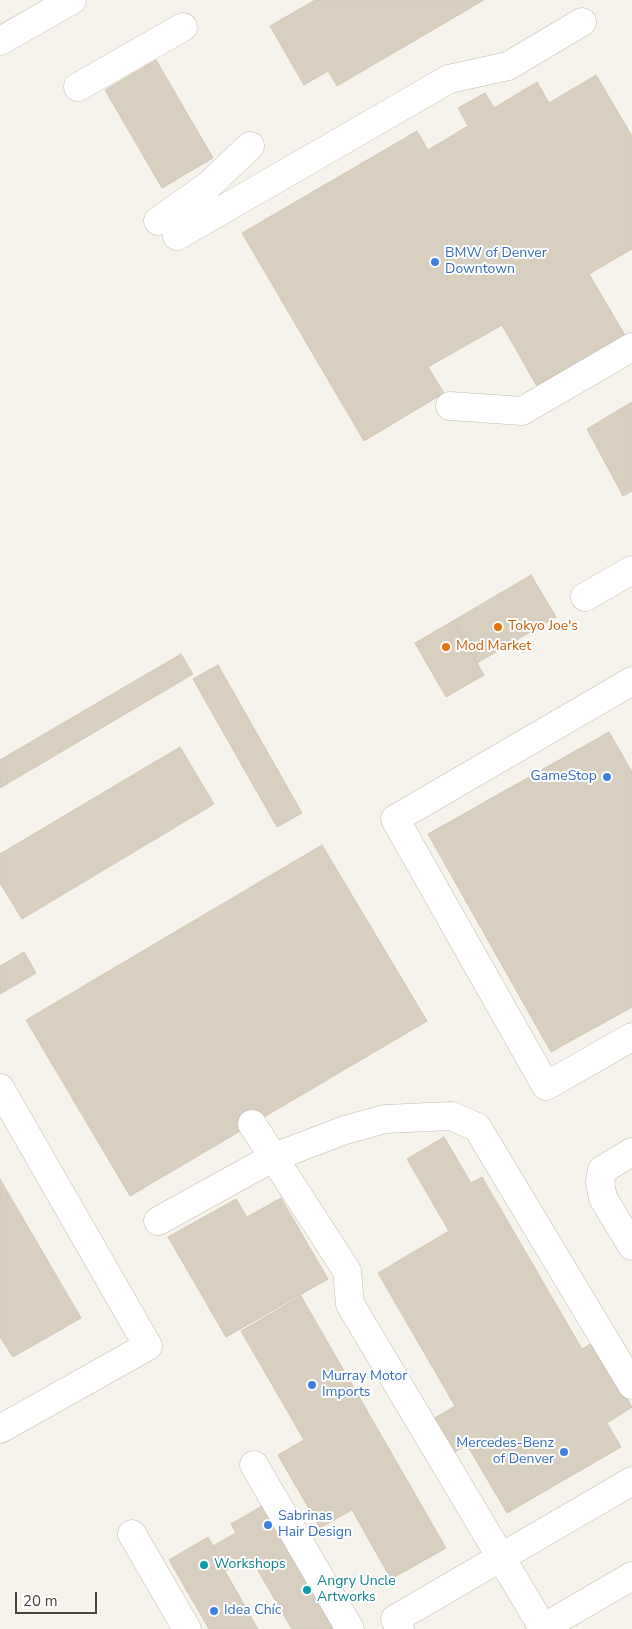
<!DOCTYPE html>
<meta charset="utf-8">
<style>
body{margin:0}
#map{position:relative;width:632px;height:1629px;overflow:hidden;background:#f6f3ec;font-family:"Nunito Sans",sans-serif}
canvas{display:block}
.scale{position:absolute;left:15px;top:1592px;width:82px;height:22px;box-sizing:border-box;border:2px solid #4b4439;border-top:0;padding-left:6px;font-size:15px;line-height:18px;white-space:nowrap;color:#4b4439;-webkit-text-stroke:4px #fff;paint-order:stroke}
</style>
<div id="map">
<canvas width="632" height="1629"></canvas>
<div class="scale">20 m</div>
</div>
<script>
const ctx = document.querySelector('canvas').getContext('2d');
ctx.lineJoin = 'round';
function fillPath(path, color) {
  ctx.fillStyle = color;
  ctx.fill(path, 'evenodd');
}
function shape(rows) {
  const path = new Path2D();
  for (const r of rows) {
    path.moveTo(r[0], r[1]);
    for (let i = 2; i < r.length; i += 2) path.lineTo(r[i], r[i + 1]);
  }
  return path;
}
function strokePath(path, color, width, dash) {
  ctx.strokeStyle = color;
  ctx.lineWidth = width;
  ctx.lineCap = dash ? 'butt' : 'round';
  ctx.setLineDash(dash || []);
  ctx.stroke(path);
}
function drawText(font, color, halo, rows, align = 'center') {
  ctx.font = font + ' "Nunito Sans",sans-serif';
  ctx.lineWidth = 4;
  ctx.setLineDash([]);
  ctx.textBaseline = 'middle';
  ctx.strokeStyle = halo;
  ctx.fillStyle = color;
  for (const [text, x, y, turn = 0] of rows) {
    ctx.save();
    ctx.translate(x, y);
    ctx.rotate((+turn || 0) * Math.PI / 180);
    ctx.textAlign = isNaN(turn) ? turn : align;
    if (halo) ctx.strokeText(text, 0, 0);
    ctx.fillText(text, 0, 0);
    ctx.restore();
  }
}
const building = shape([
 [315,0,484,0,337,86,328,71,304,85,270,26,315,0],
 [156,60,213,158,162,188,105,90,156,60],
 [596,75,632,136,632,249,589,274,626,337,538,388,502,325,428,367,444,393,364,441,242,233,417,131,428,150,468,126,458,108,485,93,494,108,537,82,549,103,596,75],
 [632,402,632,491,623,496,587,429,632,402],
 [531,575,556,617,477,663,453,621,531,575],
 [453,621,484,675,446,697,415,643,453,621],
 [181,654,193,674,0,788,0,760,181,654],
 [218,665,302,813,277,827,193,679,218,665],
 [609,732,632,772,632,1007,551,1052,428,834,609,732],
 [180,747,214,804,22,919,0,883,0,854,180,747],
 [322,845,427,1021,130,1196,26,1020,322,845],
 [24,952,36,973,0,994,0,966,24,952],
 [444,1137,471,1183,482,1177,582,1349,594,1342,632,1407,607,1423,621,1447,507,1513,467,1445,446,1457,426,1423,455,1406,378,1273,449,1231,407,1159,444,1137],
 [0,1179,81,1318,13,1357,0,1337,0,1179],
 [281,1198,328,1279,226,1337,168,1237,236,1199,247,1217,281,1198],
 [301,1296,446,1548,391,1579,352,1510,320,1528,278,1455,304,1440,241,1331,301,1296],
 [267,1503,340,1629,292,1629,250,1557,225,1571,258,1629,209,1629,169,1560,208,1537,213,1546,236,1533,231,1524,267,1503]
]);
fillPath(building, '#d8cfc1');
strokePath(building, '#d3c7b4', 1);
const minor = shape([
 [0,41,72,0],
 [78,87,183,27],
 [158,221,209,185,250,146],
 [177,236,449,79,508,66,582,22],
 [450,406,522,411,632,347],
 [585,597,632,570],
 [632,681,395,819,546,1086,632,1037],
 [0,1088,148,1346,0,1429],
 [252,1124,347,1271,350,1304,543,1628],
 [632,1152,602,1170,600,1182,603,1198,632,1246],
 [158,1221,274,1157,345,1130,385,1119,451,1116,477,1127,632,1385],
 [254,1465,350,1629],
 [132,1534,187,1629],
 [400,1629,395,1619,632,1481],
 [541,1629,632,1576]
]);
strokePath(minor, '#c2bbae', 29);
strokePath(minor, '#fff', 28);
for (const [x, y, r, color] of [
 [435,262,5,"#3f7fe0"],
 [498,627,5,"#e8710a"],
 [446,647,5,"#e8710a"],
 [607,777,5,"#3f7fe0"],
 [312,1385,5,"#3f7fe0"],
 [564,1452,5,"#3f7fe0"],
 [268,1525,5,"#3f7fe0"],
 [204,1565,5,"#0f9aa8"],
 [307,1590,5,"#0f9aa8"],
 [214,1611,5,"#3f7fe0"]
]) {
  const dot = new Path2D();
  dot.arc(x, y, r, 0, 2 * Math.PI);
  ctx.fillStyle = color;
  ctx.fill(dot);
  strokePath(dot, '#fff', 2);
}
drawText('14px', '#366cbe', '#fff', [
 ["BMW of Denver",445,254],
 ["Downtown",445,270],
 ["GameStop",597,777,"right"],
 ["Murray Motor",322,1377],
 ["Imports",322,1393],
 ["Mercedes-Benz",554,1444,"right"],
 ["of Denver",554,1460,"right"],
 ["Sabrinas",278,1517],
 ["Hair Design",278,1533],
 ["Idea Chíc",224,1611]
], 'left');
drawText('14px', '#c56008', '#fff', [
 ["Tokyo Joe's",508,627],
 ["Mod Market",456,647]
], 'left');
drawText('14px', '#0d838f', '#fff', [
 ["Workshops",214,1565],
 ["Angry Uncle",317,1582],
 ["Artworks",317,1598]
], 'left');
</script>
